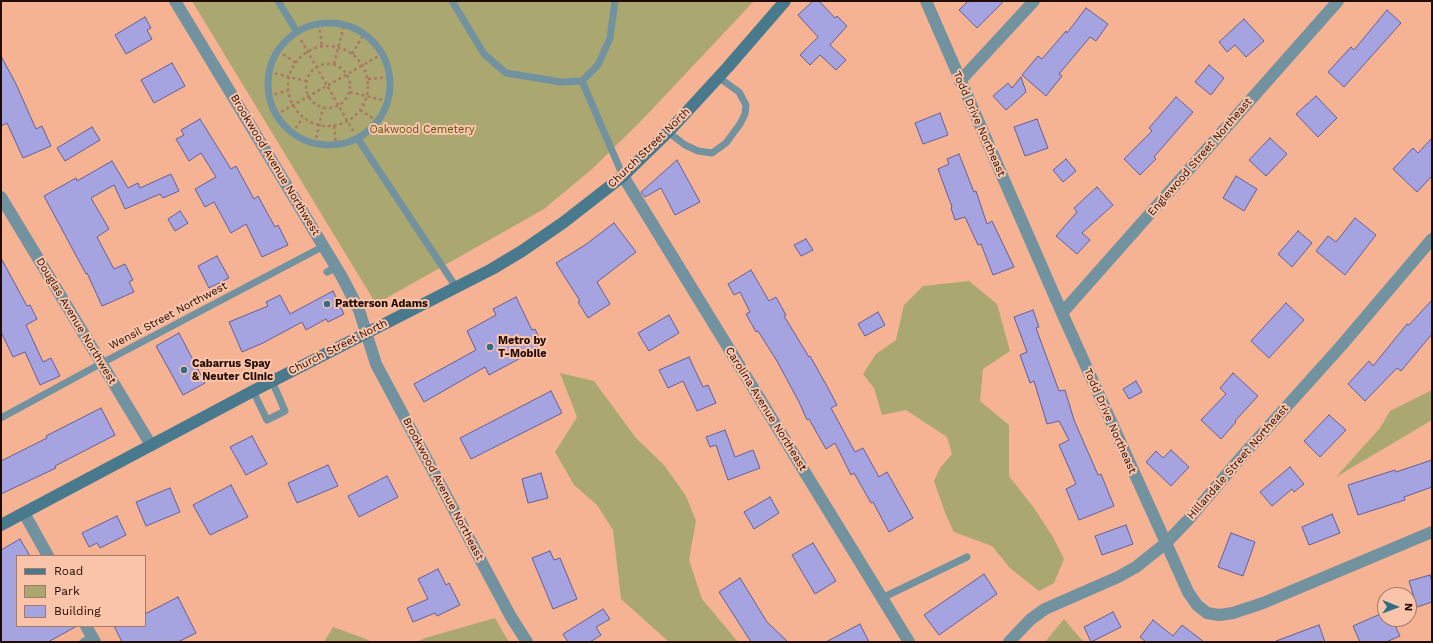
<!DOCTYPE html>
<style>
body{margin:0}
#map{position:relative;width:1433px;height:643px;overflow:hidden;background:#f5b394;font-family:"Work Sans",sans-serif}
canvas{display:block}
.frame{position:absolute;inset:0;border:2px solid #220b02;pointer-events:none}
.legend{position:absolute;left:16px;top:555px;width:130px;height:72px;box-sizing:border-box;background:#fac4aa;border:1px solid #a47a67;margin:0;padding:5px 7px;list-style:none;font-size:12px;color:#220b02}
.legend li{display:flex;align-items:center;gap:8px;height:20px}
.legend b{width:20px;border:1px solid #a47a67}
.north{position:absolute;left:1377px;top:587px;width:40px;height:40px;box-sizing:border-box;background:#fac4aa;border:1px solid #a47a67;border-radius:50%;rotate:91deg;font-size:11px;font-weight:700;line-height:16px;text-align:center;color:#220b02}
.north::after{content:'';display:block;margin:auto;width:14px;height:18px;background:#316d85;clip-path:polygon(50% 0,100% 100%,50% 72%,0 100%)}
</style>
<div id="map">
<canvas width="1433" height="643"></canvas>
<div class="frame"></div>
<ul class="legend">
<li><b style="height:5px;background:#49798c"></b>Road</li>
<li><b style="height:11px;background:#aaa870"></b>Park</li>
<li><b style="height:11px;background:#a6a3e1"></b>Building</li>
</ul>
<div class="north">N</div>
</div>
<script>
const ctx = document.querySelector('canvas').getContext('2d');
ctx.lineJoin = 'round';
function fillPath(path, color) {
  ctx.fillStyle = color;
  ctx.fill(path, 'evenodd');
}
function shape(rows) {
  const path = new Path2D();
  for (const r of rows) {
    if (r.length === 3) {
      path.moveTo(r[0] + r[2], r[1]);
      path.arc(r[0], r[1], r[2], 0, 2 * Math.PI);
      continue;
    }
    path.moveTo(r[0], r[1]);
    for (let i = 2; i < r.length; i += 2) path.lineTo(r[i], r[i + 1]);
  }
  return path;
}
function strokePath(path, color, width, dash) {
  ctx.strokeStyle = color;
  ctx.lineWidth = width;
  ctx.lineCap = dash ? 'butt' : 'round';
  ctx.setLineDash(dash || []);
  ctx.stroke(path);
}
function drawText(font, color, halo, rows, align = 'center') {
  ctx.font = font + ' "Work Sans",sans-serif';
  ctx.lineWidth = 4;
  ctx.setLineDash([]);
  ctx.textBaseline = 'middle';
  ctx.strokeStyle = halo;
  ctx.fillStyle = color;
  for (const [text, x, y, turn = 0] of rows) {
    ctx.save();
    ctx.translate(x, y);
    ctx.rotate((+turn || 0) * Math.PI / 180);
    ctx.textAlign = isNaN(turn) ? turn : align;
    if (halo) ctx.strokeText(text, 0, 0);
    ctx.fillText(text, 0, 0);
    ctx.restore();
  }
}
fillPath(shape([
 [192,1,754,1,642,120,591,170,544,209,376,304],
 [969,281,997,304,1010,351,983,369,980,401,1009,425,1009,476,1034,508,1053,537,1064,559,1054,583,1039,591,1010,568,992,546,954,532,946,515,934,481,940,468,952,454,947,437,906,410,882,415,874,388,863,374,876,354,896,340,904,305,923,286],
 [560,373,594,381,636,438,664,465,686,496,696,521,689,560,702,599,738,642,669,642,621,599,613,530,597,505,574,485,555,452,577,417],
 [1432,390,1432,420,1336,477,1380,428,1390,411],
 [495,618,509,642,417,642,425,638],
 [1064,619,1080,638,1085,642,1045,642],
 [333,627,366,639,371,642,324,642]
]), '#aaa870');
const building = shape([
 [813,1,819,1,835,18,837,16,847,26,830,45,846,60,836,70,820,55,810,65,800,55,818,37,798,15,813,1],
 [968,1,1004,1,977,28,959,10,968,1],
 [1086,8,1108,24,1096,41,1090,37,1059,74,1062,76,1046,96,1022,75,1038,56,1042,59,1066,31,1067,33,1086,8],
 [1387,10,1401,23,1344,87,1328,72,1351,47,1354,50,1387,10],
 [145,17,151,28,147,30,152,39,126,54,115,35,145,17],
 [1244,19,1264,41,1246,57,1235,45,1227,52,1219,42,1244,19],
 [1,56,16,84,36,129,42,126,51,146,23,158,7,123,1,126,1,56],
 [172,63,185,86,154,103,141,80,172,63],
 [1209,65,1224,78,1211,95,1195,82,1209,65],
 [1021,77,1026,92,1006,110,993,96,1008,83,1012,88,1021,77],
 [1316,96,1337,118,1318,137,1296,114,1316,96],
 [1176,97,1193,112,1154,157,1156,159,1140,175,1124,159,1152,131,1149,128,1176,97],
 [940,113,948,135,923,144,915,123,940,113],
 [200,119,231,169,236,166,254,199,258,196,275,227,278,225,288,245,262,257,246,224,231,233,214,202,205,207,195,189,216,177,201,153,189,161,176,139,184,135,181,130,200,119],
 [1037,119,1048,148,1025,156,1014,127,1037,119],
 [92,127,100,140,65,161,57,148,92,127],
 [1270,138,1287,154,1266,176,1249,160,1270,138],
 [1432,138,1432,176,1417,192,1393,169,1413,148,1418,153,1432,138],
 [959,154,974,192,976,191,987,224,992,221,1014,267,993,275,981,244,978,245,965,217,955,220,951,208,952,207,938,169,949,164,947,159,959,154],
 [1066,159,1076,171,1063,182,1053,170,1066,159],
 [677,160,700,202,675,215,661,188,645,197,641,192,677,160],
 [112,161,128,188,138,183,140,188,171,174,179,191,163,198,160,194,125,209,114,185,91,198,109,229,97,237,114,269,125,264,133,280,129,282,134,292,102,306,87,273,86,274,44,196,76,178,77,181,112,161],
 [1236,176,1257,189,1244,211,1223,198,1236,176],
 [1097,187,1113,205,1082,233,1090,240,1077,254,1056,236,1077,212,1074,208,1097,187],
 [180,211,188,223,175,231,168,219,180,211],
 [1355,218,1376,235,1345,275,1316,251,1328,236,1336,242,1355,218],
 [614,223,636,252,597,282,610,304,588,318,578,302,580,301,556,263,585,245,614,223],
 [1298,231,1312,243,1292,267,1278,254,1298,231],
 [806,239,813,250,801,256,794,245,806,239],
 [217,256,229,278,209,288,198,266,217,256],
 [1,258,27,306,30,305,37,319,26,325,43,362,51,358,60,376,40,385,25,352,13,357,1,332,1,258],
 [751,270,769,301,776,297,786,315,784,316,809,357,810,356,828,388,837,405,831,408,855,452,863,448,879,477,887,472,913,518,889,532,873,502,871,503,854,473,851,475,835,443,826,449,809,419,807,420,799,402,777,361,758,331,756,332,746,314,750,312,740,292,734,295,728,284,751,270],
 [333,291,344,314,328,322,326,319,306,330,302,322,263,343,242,352,229,322,268,306,266,302,280,295,290,314,333,291],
 [516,297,532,330,535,329,543,346,489,375,485,367,424,402,414,384,476,350,467,331,496,315,493,309,516,297],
 [1432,300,1432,334,1401,371,1397,368,1365,401,1348,384,1369,361,1373,366,1407,324,1409,325,1432,300],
 [1286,303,1304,320,1269,358,1251,341,1286,303],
 [1033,310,1039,327,1036,328,1059,391,1065,390,1074,420,1098,475,1101,474,1114,506,1079,520,1066,489,1076,484,1059,445,1069,440,1059,421,1047,424,1034,381,1030,383,1020,355,1027,352,1014,317,1033,310],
 [878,312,885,325,865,336,858,324,878,312],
 [669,315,679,333,649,351,638,333,669,315],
 [179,333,205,383,183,395,156,346,179,333],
 [689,357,703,387,708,385,716,403,697,411,683,381,668,388,659,370,689,357],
 [1233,373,1258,396,1235,421,1236,422,1221,439,1201,420,1226,394,1220,388,1233,373],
 [1136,381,1142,392,1129,399,1123,389,1136,381],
 [551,391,562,413,471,459,460,438,551,391],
 [101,408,115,435,55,466,56,468,1,494,1,461,47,438,46,436,101,408],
 [1329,415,1346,430,1320,457,1304,441,1329,415],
 [725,430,735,457,753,450,760,468,728,480,716,445,710,447,706,437,725,430],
 [252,436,267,464,246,475,230,447,252,436],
 [1171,450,1189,467,1171,486,1146,462,1156,451,1163,458,1171,450],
 [1432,460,1432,487,1404,497,1405,500,1358,515,1348,485,1395,470,1396,472,1432,460],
 [328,465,338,486,297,503,288,483,328,465],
 [1290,467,1304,484,1294,492,1292,489,1272,506,1260,492,1290,467],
 [541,473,548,498,528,503,522,479,541,473],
 [387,476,398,497,359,517,348,496,387,476],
 [231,485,248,517,210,535,193,505,231,485],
 [170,488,180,512,146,526,136,502,170,488],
 [770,497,779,513,754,529,744,512,770,497],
 [1332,514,1340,533,1309,545,1302,527,1332,514],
 [117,516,126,535,100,548,97,543,89,547,82,533,117,516],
 [1126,525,1133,544,1102,555,1095,536,1126,525],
 [1231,533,1255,542,1243,576,1218,567,1231,533],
 [20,539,30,556,17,556,17,626,77,626,48,642,1,642,1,550,20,539],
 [813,543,836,581,815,594,792,555,813,543],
 [550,551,554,560,560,558,577,599,553,609,532,558,550,551],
 [438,569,446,585,449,583,460,605,437,616,435,613,413,622,407,608,428,599,418,579,438,569],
 [984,574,997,594,939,635,924,615,984,574],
 [1430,575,1432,582,1432,602,1417,607,1409,581,1430,575],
 [740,578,767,622,788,642,751,642,719,592,740,578],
 [178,597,196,633,178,642,122,642,114,626,145,626,145,614,178,597],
 [603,609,610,619,596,627,601,635,590,642,568,642,563,634,603,609],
 [1113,612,1121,627,1091,642,1084,627,1113,612],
 [1385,612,1385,619,1392,619,1400,636,1386,642,1360,642,1353,626,1385,612],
 [1153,620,1173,636,1182,625,1204,642,1146,642,1140,637,1153,620],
 [860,624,869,642,826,642,860,624],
 [1319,625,1325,642,1276,642,1276,641,1319,625]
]);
fillPath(building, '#a6a3e1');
strokePath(building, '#635f98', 1);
strokePath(shape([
 [319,24,322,47],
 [301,40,353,131],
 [328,86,40],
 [278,51,296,63],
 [352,54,364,34],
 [328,86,22],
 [334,64,344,25],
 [269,72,306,81],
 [368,79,389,77],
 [350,92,387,101],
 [269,96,289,90],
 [360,110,377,121],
 [276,115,382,54],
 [334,126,336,145],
 [292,133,303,118],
 [315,144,323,108]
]), '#ab7861', 2.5, [3, 3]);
strokePath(shape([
 [278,1,297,32],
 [452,1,484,54,506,73,561,82,582,81,598,65,610,38,615,1],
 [329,84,61],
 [582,81,623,176],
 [668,132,685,145,698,151,712,153,726,143,740,124,745,114,746,105,739,92,718,77],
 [358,139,456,287],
 [327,272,337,267],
 [253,391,267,420,285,411,272,381],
 [1,418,102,363,324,246],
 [882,598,967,557],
 [83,642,92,636]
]), '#73929f', 7);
strokePath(shape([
 [175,1,342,277,359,310,376,364,511,617,527,642],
 [926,1,1062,313,1166,543,1188,592,1197,605,1207,613,1219,615,1233,613,1263,603,1432,532],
 [960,81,1034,1],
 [623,176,909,642],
 [1,197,151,445],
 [1062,313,1338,1],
 [24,513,48,556],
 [86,626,95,642],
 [1009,642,1031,619,1045,609,1118,577,1136,567,1166,543,1188,520,1243,455,1341,346,1432,239]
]), '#73929f', 12);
strokePath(shape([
 [1,525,253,391,492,269,522,251,564,222,623,176,670,130,727,68,785,1]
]), '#49798c', 12);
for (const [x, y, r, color] of [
 [327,304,4,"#316d85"],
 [490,347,4,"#316d85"],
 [184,370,4,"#316d85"]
]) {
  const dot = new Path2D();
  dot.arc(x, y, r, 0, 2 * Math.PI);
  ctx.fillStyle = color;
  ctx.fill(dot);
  strokePath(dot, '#fac4aa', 1.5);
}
drawText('11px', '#220b02', '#fac4aa', [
 ["Todd Drive Northeast",979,124,66],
 ["Church Street North",649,148,-44],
 ["Englewood Street Northeast",1200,157,-49],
 ["Brookwood Avenue Northwest",275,165,59],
 ["Wensil Street Northwest",168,316,-28],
 ["Douglas Avenue Northwest",76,321,59],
 ["Church Street North",338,347,-27],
 ["Carolina Avenue Northeast",766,409,58],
 ["Todd Drive Northeast",1110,421,66],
 ["Hillandale Street Northeast",1238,462,-49],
 ["Brookwood Avenue Northeast",443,489,62]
]);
drawText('11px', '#5b580f', '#fac4aa', [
 ["Oakwood Cemetery",422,130]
]);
drawText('bold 11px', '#220b02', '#fac4aa', [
 ["Patterson Adams",335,304],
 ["Metro by",498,341],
 ["T-Mobile",498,354],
 ["Cabarrus Spay",192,364],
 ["& Neuter Clinic",192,377]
], 'left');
</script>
